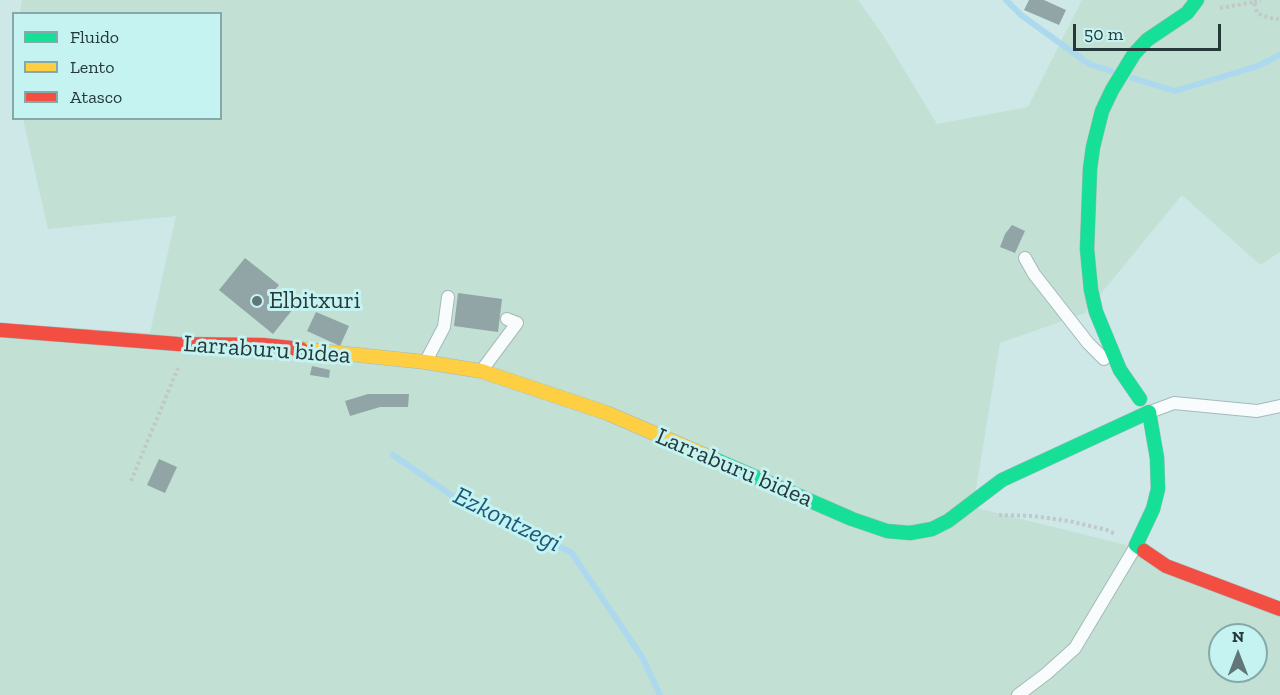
<!DOCTYPE html>
<style>
body{margin:0}
#map{position:relative;width:1280px;height:695px;overflow:hidden;background:#cee8e8;font-family:"Zilla Slab",serif}
canvas{display:block}
.legend{position:absolute;left:12px;top:12px;width:210px;height:108px;box-sizing:border-box;background:#c4f3f2;border:2px solid #85a9a8;margin:0;padding:8px 10px;list-style:none;font-size:18px;color:#263939}
.legend li{display:flex;align-items:center;gap:12px;height:30px}
.legend b{width:30px;border:2px solid #85a9a8}
.north{position:absolute;left:1208px;top:623px;width:60px;height:60px;box-sizing:border-box;background:#c4f3f2;border:2px solid #85a9a8;border-radius:50%;rotate:0deg;font-size:16px;font-weight:700;line-height:24px;text-align:center;color:#263939}
.north::after{content:'';display:block;margin:auto;width:21px;height:27px;background:#617676;clip-path:polygon(50% 0,100% 100%,50% 72%,0 100%)}
.scale{position:absolute;left:1073px;top:24px;width:148px;height:27px;box-sizing:border-box;border:3px solid #263939;border-top:0;padding-left:8px;font-size:18px;line-height:21px;white-space:nowrap;color:#263939;-webkit-text-stroke:4px #c4f3f2;paint-order:stroke}
</style>
<div id="map">
<canvas width="1280" height="695"></canvas>
<ul class="legend">
<li><b style="height:8px;background:#16e098"></b>Fluido</li>
<li><b style="height:8px;background:#ffcf43"></b>Lento</li>
<li><b style="height:8px;background:#f24e42"></b>Atasco</li>
</ul>
<div class="north">N</div>
<div class="scale">50 m</div>
</div>
<script>
const ctx = document.querySelector('canvas').getContext('2d');
ctx.lineJoin = 'round';
function fillPath(path, color) {
  ctx.fillStyle = color;
  ctx.fill(path, 'evenodd');
}
function shape(rows) {
  const path = new Path2D();
  for (const r of rows) {
    path.moveTo(r[0], r[1]);
    for (let i = 2; i < r.length; i += 2) path.lineTo(r[i], r[i + 1]);
  }
  return path;
}
function strokePath(path, color, width, dash) {
  ctx.strokeStyle = color;
  ctx.lineWidth = width;
  ctx.lineCap = dash ? 'butt' : 'round';
  ctx.setLineDash(dash || []);
  ctx.stroke(path);
}
function drawText(font, color, halo, rows, align = 'center') {
  ctx.font = font + ' "Zilla Slab",serif';
  ctx.lineWidth = 6;
  ctx.setLineDash([]);
  ctx.textBaseline = 'middle';
  ctx.strokeStyle = halo;
  ctx.fillStyle = color;
  for (const [text, x, y, turn = 0] of rows) {
    ctx.save();
    ctx.translate(x, y);
    ctx.rotate((+turn || 0) * Math.PI / 180);
    ctx.textAlign = isNaN(turn) ? turn : align;
    if (halo) ctx.strokeText(text, 0, 0);
    ctx.fillText(text, 0, 0);
    ctx.restore();
  }
}
fillPath(shape([
 [22,0,858,0,883,35,937,124,1028,107,1082,0,1280,0,1280,252,1260,265,1182,195,1085,313,1000,343,973,507,1134,547,1280,603,1280,695,0,695,0,323,150,333,176,216,48,229,23,119,220,118,220,14,20,13],
 [1220,635,1256,635,1256,671,1220,671]
]), '#c2e0d3');
strokePath(shape([
 [1006,0,1021,15,1089,64,1111,71],
 [1132,78,1175,91,1258,66,1280,55],
 [393,455,457,499,571,552,642,657,660,695]
]), '#acd9ee', 6);
fillPath(shape([
 [1029,0,1044,0,1066,10,1059,25,1024,10],
 [1012,225,1025,231,1015,253,1000,247,1005,234],
 [245,258,279,285,272,293,293,309,273,334,219,290],
 [458,293,502,299,498,332,454,326],
 [316,312,349,326,340,346,307,331],
 [312,366,330,370,329,378,310,375],
 [368,394,409,394,408,407,380,407,350,416,345,401],
 [159,459,177,467,165,493,147,485]
]), '#91a4a6');
const lane = shape([
 [1025,258,1034,274,1088,343,1104,359],
 [426,361,444,327,448,297],
 [482,370,517,323,507,319],
 [1150,412,1174,403,1257,411,1280,406],
 [1018,695,1046,674,1075,648,1136,546]
]);
const fast = shape([
 [1140,399,1120,370,1096,312,1091,290,1087,249,1090,169,1093,147,1102,111,1112,90,1134,54,1147,40,1187,13,1197,0],
 [714,459,852,519,887,531,910,533,932,529,948,521,1002,480,1149,412,1157,458,1158,489,1153,509,1136,545,1144,551]
]);
const slow = shape([
 [301,349,425,362,481,371,607,413,714,459]
]);
const jam = shape([
 [0,330,178,344,263,345,301,349],
 [1144,551,1166,566,1280,609]
]);
strokePath(lane, '#a5b9b9', 14);
strokePath(fast, '#a5b9b9', 15);
strokePath(slow, '#a5b9b9', 15);
strokePath(jam, '#a5b9b9', 15);
strokePath(shape([
 [1254,2,1261,0],
 [1220,8,1254,2,1257,13,1269,18,1280,19],
 [131,481,178,368],
 [999,515,1033,516,1069,521,1107,530,1115,534]
]), '#c0c9c9', 4, [3, 3]);
strokePath(lane, '#f8fcfc', 12);
strokePath(fast, '#16e098', 14);
strokePath(slow, '#ffcf43', 14);
strokePath(jam, '#f24e42', 14);
for (const [x, y, r, color] of [
 [257,301,6,"#617676"]
]) {
  const dot = new Path2D();
  dot.arc(x, y, r, 0, 2 * Math.PI);
  ctx.fillStyle = color;
  ctx.fill(dot);
  strokePath(dot, '#c4f3f2', 2);
}
drawText('24px', '#263939', '#c4f3f2', [
 ["Elbitxuri",269,301]
], 'left');
drawText('24px', '#263939', '#c4f3f2', [
 ["Larraburu bidea",267,350,4],
 ["Larraburu bidea",734,468,23]
]);
drawText('italic 26px', '#1c5a79', '#c4f3f2', [
 ["Ezkontzegi",507,520,26]
]);
</script>
